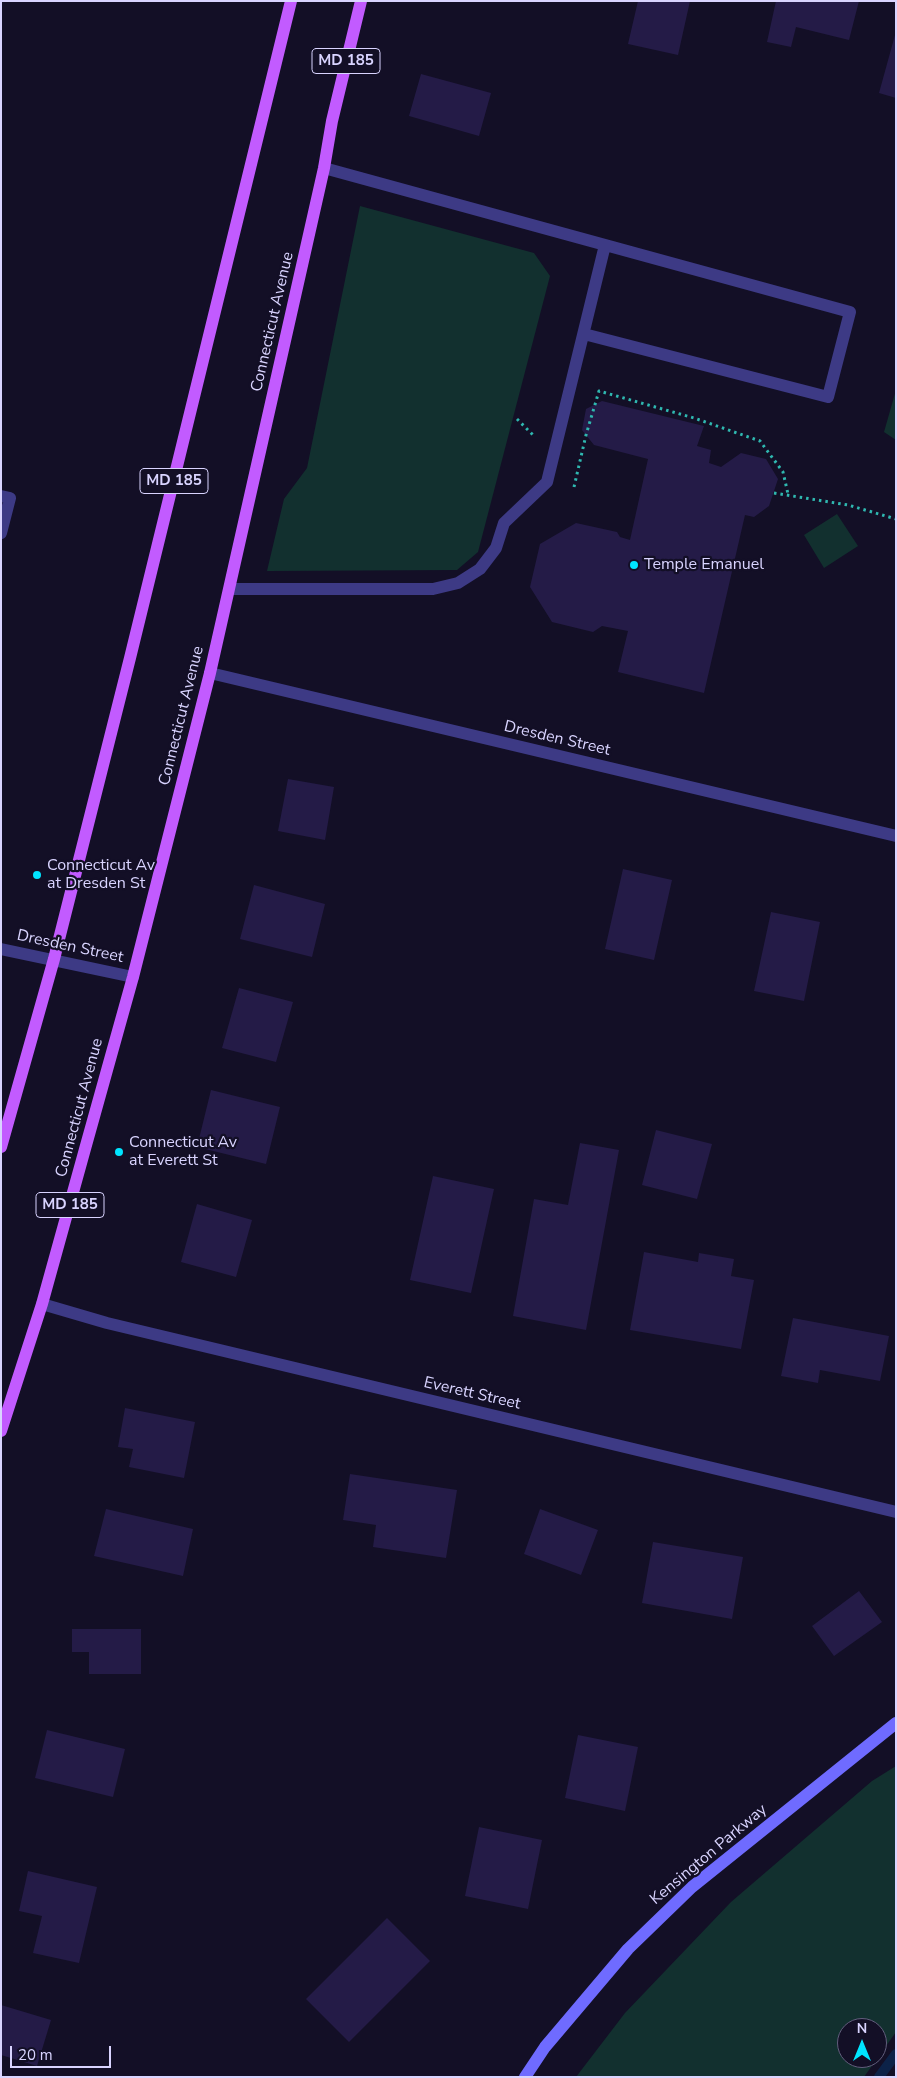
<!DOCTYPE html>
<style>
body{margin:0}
#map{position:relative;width:897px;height:2078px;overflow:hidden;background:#130f26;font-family:"Nunito Sans",sans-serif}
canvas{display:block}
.frame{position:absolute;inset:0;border:2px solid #d9d4ff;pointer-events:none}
.north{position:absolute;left:837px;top:2018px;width:50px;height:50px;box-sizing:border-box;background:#130f26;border:1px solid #625e7d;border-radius:50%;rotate:0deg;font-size:14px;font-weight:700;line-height:20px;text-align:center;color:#d9d4ff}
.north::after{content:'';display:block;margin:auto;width:18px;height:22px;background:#00e5ff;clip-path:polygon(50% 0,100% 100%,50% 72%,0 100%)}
.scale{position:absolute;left:10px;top:2046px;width:101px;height:22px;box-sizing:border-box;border:2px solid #d9d4ff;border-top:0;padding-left:6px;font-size:15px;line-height:18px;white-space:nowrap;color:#d9d4ff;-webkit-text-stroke:4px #130f26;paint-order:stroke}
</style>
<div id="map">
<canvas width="897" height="2078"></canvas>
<div class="frame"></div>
<div class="north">N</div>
<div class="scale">20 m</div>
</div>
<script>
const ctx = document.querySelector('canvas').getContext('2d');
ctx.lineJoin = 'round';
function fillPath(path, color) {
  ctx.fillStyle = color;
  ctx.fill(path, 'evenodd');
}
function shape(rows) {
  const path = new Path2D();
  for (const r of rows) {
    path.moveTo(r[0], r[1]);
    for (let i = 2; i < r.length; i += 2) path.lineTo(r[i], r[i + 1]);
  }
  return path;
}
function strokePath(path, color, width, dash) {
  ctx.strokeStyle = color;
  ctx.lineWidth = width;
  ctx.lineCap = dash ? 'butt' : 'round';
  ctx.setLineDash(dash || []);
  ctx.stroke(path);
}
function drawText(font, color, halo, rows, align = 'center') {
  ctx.font = font + ' "Nunito Sans",sans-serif';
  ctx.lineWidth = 4.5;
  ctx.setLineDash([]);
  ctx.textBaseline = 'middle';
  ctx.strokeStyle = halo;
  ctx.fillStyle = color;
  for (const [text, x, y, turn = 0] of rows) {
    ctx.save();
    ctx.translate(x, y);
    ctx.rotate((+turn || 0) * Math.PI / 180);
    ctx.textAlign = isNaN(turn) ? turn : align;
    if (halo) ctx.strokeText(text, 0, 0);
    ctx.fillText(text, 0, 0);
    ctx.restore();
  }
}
fillPath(shape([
 [360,206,534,253,550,276,478,552,457,570,267,571,284,499,307,468],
 [896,390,896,440,884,432],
 [837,514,858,546,824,568,804,535],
 [896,1766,896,2032,864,2077,576,2077,625,2013,731,1902,872,1781],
 [847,2028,877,2028,877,2058,847,2058]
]), '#12302f');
strokePath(shape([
 [879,2077,896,2054]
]), '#0c2248', 10);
fillPath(shape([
 [638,1,690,1,678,55,628,44],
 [776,1,859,1,849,40,796,27,791,47,767,42],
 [895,35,896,35,896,98,879,93],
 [421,74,491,93,479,136,409,116],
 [602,401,704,426,697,446,711,450,709,463,721,467,741,453,766,459,778,479,769,506,754,517,745,515,704,693,618,672,628,631,602,626,593,632,552,622,530,587,540,544,576,523,617,532,620,537,630,540,648,459,594,445,582,430,586,409],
 [288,779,334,787,325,840,278,831],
 [623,869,672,880,654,960,605,949],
 [254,885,325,904,312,957,240,939],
 [771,912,820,922,804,1001,754,991],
 [239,988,293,1002,276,1062,222,1048],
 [211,1090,280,1107,266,1164,197,1147],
 [656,1130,712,1144,697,1199,642,1185],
 [580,1143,619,1150,586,1330,513,1316,534,1199,568,1205],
 [433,1176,494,1189,471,1293,410,1280],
 [197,1204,252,1220,236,1277,181,1262],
 [644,1252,698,1262,699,1253,734,1259,731,1276,754,1280,741,1349,630,1330],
 [793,1318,889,1336,880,1381,820,1370,818,1383,781,1376],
 [125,1408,195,1422,184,1478,129,1467,133,1449,118,1447],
 [350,1474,457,1490,446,1558,373,1547,376,1525,343,1520],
 [106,1509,193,1529,183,1576,94,1556],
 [540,1509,598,1530,581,1575,524,1554],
 [653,1542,743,1557,732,1619,642,1603],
 [859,1591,882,1622,834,1656,812,1626],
 [72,1629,141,1629,141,1674,89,1674,89,1652,72,1652],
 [47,1730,125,1749,113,1797,35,1778],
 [578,1735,638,1747,625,1811,565,1798],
 [479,1827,542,1840,528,1909,465,1896],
 [28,1871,97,1887,79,1963,33,1953,42,1916,19,1911],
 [387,1918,430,1961,349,2042,306,1999],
 [1,2005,51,2020,37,2066,1,2055]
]), '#241b47');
strokePath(shape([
 [517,419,534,436],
 [574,487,586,435,599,391,694,418,760,441,783,472,788,494],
 [774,493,848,505,896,519]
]), '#2fb8b0', 3, [2.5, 4]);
strokePath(shape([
 [324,168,850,312,828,397,584,334],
 [1,496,10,498,1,533],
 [230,589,433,589,458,583,480,569,496,548,504,523,547,482,605,245]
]), '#3d3a85', 12);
strokePath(shape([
 [210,673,896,836],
 [1,949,133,977],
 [42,1304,107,1323,896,1512]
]), '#3d3a85', 12);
strokePath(shape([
 [525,2077,545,2047,628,1949,692,1887,896,1723]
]), '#6f6bff', 12);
strokePath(shape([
 [1,1147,54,959,130,658,291,1],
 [1,1431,42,1304,85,1149,133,977,210,673,324,168,332,121,361,1]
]), '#c25bff', 12);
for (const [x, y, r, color] of [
 [634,565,5,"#00e5ff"],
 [37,875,5,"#00e5ff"],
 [119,1152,5,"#00e5ff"]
]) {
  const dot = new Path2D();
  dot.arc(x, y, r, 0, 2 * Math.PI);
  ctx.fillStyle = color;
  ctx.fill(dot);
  strokePath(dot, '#130f26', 2);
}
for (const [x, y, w] of [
 [346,61,68],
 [174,481,68],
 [70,1205,68]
]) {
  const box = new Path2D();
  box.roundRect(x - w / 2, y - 12.5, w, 25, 4);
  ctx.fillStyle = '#130f26';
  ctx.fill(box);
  strokePath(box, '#d9d4ff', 1);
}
drawText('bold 15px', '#d9d4ff', null, [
 ["MD 185",346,61],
 ["MD 185",174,481],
 ["MD 185",70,1205]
]);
drawText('16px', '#d9d4ff', '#130f26', [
 ["Connecticut Avenue",273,322,-77],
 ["Connecticut Avenue",182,716,-76],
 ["Dresden Street",557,739,13],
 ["Dresden Street",70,947,12],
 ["Connecticut Avenue",80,1108,-75],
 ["Everett Street",472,1394,13],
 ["Kensington Parkway",709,1855,-40]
]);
drawText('16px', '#d9d4ff', '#130f26', [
 ["Temple Emanuel",644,565],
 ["Connecticut Av",47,866],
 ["at Dresden St",47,884],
 ["Connecticut Av",129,1143],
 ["at Everett St",129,1161]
], 'left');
</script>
